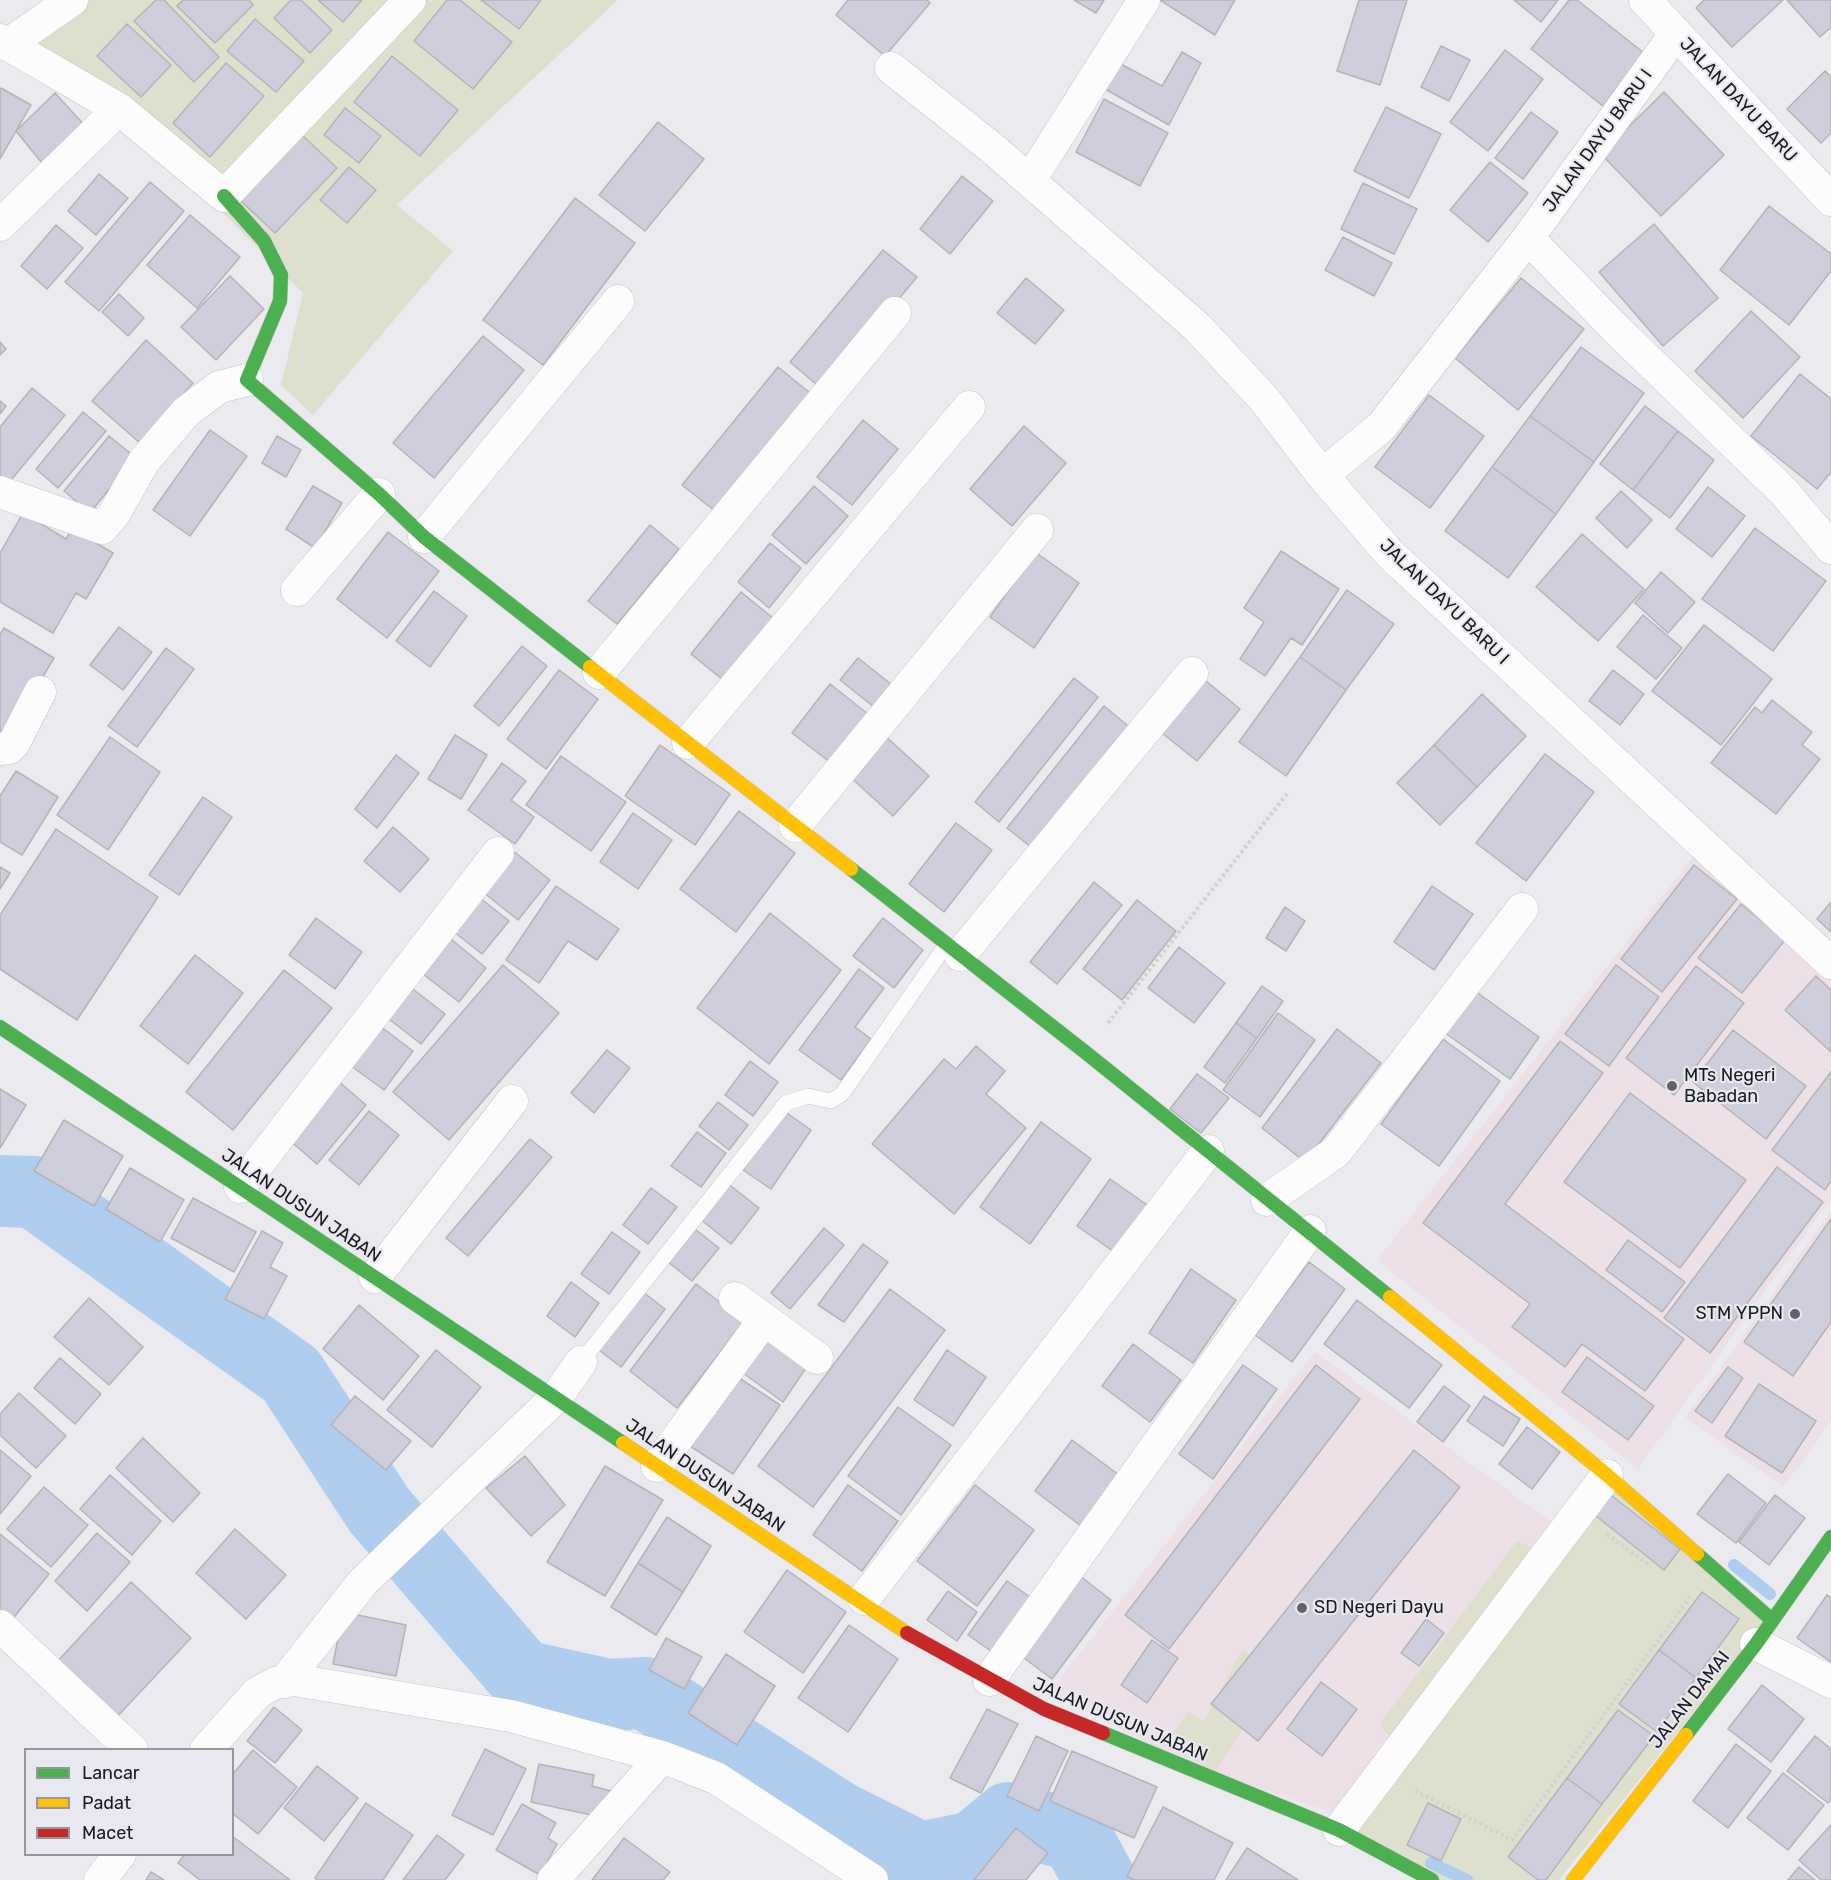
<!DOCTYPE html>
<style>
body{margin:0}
#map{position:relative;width:1831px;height:1880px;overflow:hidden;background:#eaeaef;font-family:Rubik,sans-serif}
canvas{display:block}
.legend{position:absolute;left:24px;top:1748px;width:210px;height:108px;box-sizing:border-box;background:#e8e8f1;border:2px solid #96969d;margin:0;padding:8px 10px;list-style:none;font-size:18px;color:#1b1b1e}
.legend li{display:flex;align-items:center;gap:12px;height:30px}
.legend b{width:30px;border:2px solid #96969d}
</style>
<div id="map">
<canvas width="1831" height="1880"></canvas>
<ul class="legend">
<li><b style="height:8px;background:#4caf50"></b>Lancar</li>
<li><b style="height:8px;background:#ffc107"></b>Padat</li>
<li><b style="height:8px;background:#c62828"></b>Macet</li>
</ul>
</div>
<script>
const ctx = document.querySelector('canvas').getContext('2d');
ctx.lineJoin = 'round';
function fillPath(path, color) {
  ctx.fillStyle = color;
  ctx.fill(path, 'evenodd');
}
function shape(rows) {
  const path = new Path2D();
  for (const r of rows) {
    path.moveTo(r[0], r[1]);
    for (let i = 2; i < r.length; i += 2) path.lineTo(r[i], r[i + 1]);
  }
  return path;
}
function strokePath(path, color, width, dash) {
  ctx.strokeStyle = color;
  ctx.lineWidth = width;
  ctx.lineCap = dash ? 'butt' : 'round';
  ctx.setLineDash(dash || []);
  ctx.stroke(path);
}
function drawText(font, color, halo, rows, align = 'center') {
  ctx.font = font + ' Rubik,sans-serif';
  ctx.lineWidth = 4.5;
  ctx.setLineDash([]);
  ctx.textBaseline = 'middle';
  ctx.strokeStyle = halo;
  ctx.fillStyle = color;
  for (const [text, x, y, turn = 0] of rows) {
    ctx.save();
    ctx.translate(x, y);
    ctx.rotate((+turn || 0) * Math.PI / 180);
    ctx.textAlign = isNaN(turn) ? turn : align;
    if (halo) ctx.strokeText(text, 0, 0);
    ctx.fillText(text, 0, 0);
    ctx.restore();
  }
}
fillPath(shape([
 [1697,852,1831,974,1831,1198,1638,1469,1377,1260],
 [1831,1211,1831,1421,1784,1487,1685,1418],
 [1315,1352,1553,1523,1332,1812,1204,1771,1049,1693]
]), '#eee0e7');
fillPath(shape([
 [78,0,618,0,397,205,453,251,313,415,281,385,303,293,119,109,17,46],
 [1608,1478,1766,1622,1559,1880,1438,1880,1345,1828],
 [1517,1541,1544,1553,1398,1745,1379,1725],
 [1242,1650,1278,1672,1216,1771,1164,1746,1188,1712,1204,1721]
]), '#dee0cd');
strokePath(shape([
 [1734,1565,1770,1594],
 [1431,1863,1467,1880]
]), '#afcdee', 12);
strokePath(shape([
 [0,1191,34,1192,291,1375,379,1510,522,1676,608,1695,645,1693,840,1818,920,1858,974,1847,1009,1818,1076,1836,1100,1880]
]), '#afcdee', 72);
const building = shape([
 [156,0,164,0,219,57,194,82,134,21,156,0],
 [183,0,249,0,253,5,215,43,177,6,183,0],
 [291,0,301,0,332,30,310,53,274,18,291,0],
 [318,0,362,0,343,22,318,0],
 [447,0,460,0,512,42,473,89,414,41,447,0],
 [481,0,541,0,519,29,481,0],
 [848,0,927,0,930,3,885,56,836,15,848,0],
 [1074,0,1104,0,1096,13,1074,0],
 [1160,0,1235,0,1215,35,1160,0],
 [1359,0,1407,0,1380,85,1337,71,1359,0],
 [1514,0,1558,0,1541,22,1514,0],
 [1569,0,1577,0,1644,53,1603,106,1531,49,1569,0],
 [1704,0,1783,0,1732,47,1696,8,1704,0],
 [1787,0,1831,0,1831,27,1820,37,1787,0],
 [255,19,304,61,276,92,227,51,255,19],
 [127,24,171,65,141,97,97,56,127,24],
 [1441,46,1470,60,1449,101,1421,87,1441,46],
 [1505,50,1543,79,1488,151,1450,122,1505,50],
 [1182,52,1201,63,1169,125,1105,89,1119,63,1162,86,1182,52],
 [392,56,458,110,420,156,354,102,392,56],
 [226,63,264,96,210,157,173,123,226,63],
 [1825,71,1831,77,1831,133,1821,143,1787,109,1825,71],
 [1,88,31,105,0,159,0,90,1,88],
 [1664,92,1724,155,1661,216,1601,154,1664,92],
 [55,93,87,128,46,168,16,131,55,93],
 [1104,99,1168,133,1140,186,1076,152,1104,99],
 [1386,107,1441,134,1409,198,1354,171,1386,107],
 [345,108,381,136,359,163,324,135,345,108],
 [1531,112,1558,132,1523,179,1495,158,1531,112],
 [658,122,704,159,645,231,599,195,658,122],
 [301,134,337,168,275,233,239,199,301,134],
 [1490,162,1528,193,1488,242,1450,210,1490,162],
 [349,167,376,190,347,223,320,200,349,167],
 [99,174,128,198,96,235,68,211,99,174],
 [962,176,993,201,950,254,920,229,962,176],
 [150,182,184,211,99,311,65,282,150,182],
 [1363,183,1417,209,1394,254,1341,229,1363,183],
 [575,198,635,243,543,365,483,320,575,198],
 [1769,206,1831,254,1831,271,1789,325,1720,270,1769,206],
 [190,215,240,257,197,308,147,265,190,215],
 [1654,224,1718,298,1663,346,1599,272,1654,224],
 [56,225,83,248,47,289,21,266,56,225],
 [1343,237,1392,263,1374,296,1325,270,1343,237],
 [883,250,917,277,823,390,790,362,883,250],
 [230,276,264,309,216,360,181,327,230,276],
 [1026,278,1064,310,1035,344,997,313,1026,278],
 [1521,278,1584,329,1518,410,1455,358,1521,278],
 [119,294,144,318,128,336,102,312,119,294],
 [1751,311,1800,357,1743,418,1695,371,1751,311],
 [483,336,524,370,434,478,393,443,483,336],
 [146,340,193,383,140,443,92,401,146,340],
 [0,342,6,349,0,355,0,342],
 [1581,347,1644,393,1594,462,1530,416,1581,347],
 [778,367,815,397,720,515,682,485,778,367],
 [1800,374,1831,399,1831,472,1817,489,1751,436,1800,374],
 [32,388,65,415,6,486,0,481,0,427,32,388],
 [1429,395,1484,436,1430,508,1375,467,1429,395],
 [0,401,6,406,0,414,0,401],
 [1645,406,1678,431,1633,490,1600,464,1645,406],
 [83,412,106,431,58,488,36,469,83,412],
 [1530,416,1594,462,1556,514,1492,467,1530,416],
 [863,420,898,449,852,505,817,477,863,420],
 [1024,426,1066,463,1012,526,970,489,1024,426],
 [210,430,247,456,190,536,153,510,210,430],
 [1678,431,1714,460,1670,518,1633,490,1678,431],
 [109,436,135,457,90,513,64,491,109,436],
 [277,436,301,450,286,477,262,463,277,436],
 [1492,467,1556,514,1508,578,1445,531,1492,467],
 [313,486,342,503,315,548,286,529,313,486],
 [814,486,848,516,806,564,772,535,814,486],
 [1708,487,1745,516,1712,557,1676,529,1708,487],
 [1621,491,1652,520,1627,548,1596,518,1621,491],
 [23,513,66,539,72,529,113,553,86,599,76,593,53,633,0,602,0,553,23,513],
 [650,525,679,549,617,624,588,601,650,525],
 [1755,528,1826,581,1773,651,1702,599,1755,528],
 [388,532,439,571,387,638,337,599,388,532],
 [1582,534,1644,589,1598,641,1536,587,1582,534],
 [770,543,801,568,769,608,738,582,770,543],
 [1281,551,1339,589,1302,645,1291,638,1265,676,1240,659,1264,622,1244,608,1281,551],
 [1035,552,1079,583,1034,648,990,617,1035,552],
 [1661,572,1695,602,1668,633,1635,603,1661,572],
 [1347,590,1394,624,1346,690,1300,657,1347,590],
 [434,591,467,616,430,667,396,641,434,591],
 [741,592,773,618,723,680,691,654,741,592],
 [1643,615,1682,648,1656,679,1617,647,1643,615],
 [1704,625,1772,679,1721,745,1652,691,1704,625],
 [119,627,152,652,123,690,90,665,119,627],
 [4,628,54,658,8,735,0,730,0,634,4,628],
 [522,646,547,666,499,726,474,706,522,646],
 [166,648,194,669,137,747,108,726,166,648],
 [1300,657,1346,690,1286,776,1239,742,1300,657],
 [858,658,901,692,884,715,840,680,858,658],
 [559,670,598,699,546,769,507,739,559,670],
 [1613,670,1644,694,1620,725,1589,701,1613,670],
 [1200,676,1240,709,1197,761,1157,729,1200,676],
 [1074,678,1098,697,999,822,975,802,1074,678],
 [830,684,873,718,835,766,792,733,830,684],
 [1482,694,1526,736,1477,787,1434,745,1482,694],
 [1772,700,1812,732,1802,745,1820,759,1776,814,1711,763,1755,707,1762,713,1772,700],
 [1104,706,1133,730,1036,851,1007,828,1104,706],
 [883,734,929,776,893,816,847,774,883,734],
 [455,735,487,755,461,799,428,779,455,735],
 [110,737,160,772,108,850,57,815,110,737],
 [660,745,730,794,695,845,625,796,660,745],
 [1434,745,1477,787,1440,825,1397,783,1434,745],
 [1545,754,1594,792,1526,881,1476,843,1545,754],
 [396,755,419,773,377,828,355,809,396,755],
 [561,756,626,802,591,851,526,805,561,756],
 [502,763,526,781,511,800,534,817,515,844,468,810,502,763],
 [16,771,58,797,22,855,0,842,0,796,16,771],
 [203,797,232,817,179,895,149,875,203,797],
 [739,811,795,853,736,932,680,889,739,811],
 [633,813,672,840,638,889,600,862,633,813],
 [956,823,992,850,944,912,909,884,956,823],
 [393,827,429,859,400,892,364,861,393,827],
 [56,829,158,897,77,1020,0,969,0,915,56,829],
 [508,847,550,880,518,920,478,888,508,847],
 [1694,865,1737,899,1662,992,1621,959,1694,865],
 [0,867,10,873,0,889,0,867],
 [1094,882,1122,905,1057,984,1030,962,1094,882],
 [556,886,619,929,597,960,568,941,539,983,506,960,556,886],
 [1432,886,1473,914,1434,970,1394,942,1432,886],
 [475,894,509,921,482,954,449,928,475,894],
 [1137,900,1176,931,1122,1000,1083,969,1137,900],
 [1831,902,1831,932,1817,919,1831,902],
 [1741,904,1785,940,1742,993,1698,958,1741,904],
 [1285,907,1305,921,1286,951,1266,938,1285,907],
 [770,913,841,970,769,1064,697,1008,770,913],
 [316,918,362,952,335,989,289,955,316,918],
 [883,918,923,950,894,988,853,956,883,918],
 [451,939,486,968,459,1002,423,974,451,939],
 [1179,947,1225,983,1194,1023,1148,988,1179,947],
 [195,955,243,993,188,1064,140,1026,195,955],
 [503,965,559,1013,449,1140,393,1092,503,965],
 [1616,965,1659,997,1609,1066,1565,1034,1616,965],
 [1696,966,1744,1003,1674,1095,1626,1058,1696,966],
 [859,969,884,988,855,1027,871,1039,841,1080,799,1050,859,969],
 [284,970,332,1008,233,1130,186,1092,284,970],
 [1816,976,1831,990,1831,1052,1785,1010,1816,976],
 [409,986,445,1014,421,1044,385,1016,409,986],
 [1262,986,1283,1001,1257,1038,1236,1023,1262,986],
 [1468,986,1539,1037,1510,1079,1438,1028,1468,986],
 [1278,1013,1315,1040,1260,1117,1223,1090,1278,1013],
 [376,1023,413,1051,384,1090,347,1063,376,1023],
 [1236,1023,1257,1038,1225,1083,1204,1067,1236,1023],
 [1337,1029,1381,1063,1305,1162,1262,1128,1337,1029],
 [1733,1030,1806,1086,1766,1139,1693,1082,1733,1030],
 [1443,1039,1500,1081,1439,1166,1381,1124,1443,1039],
 [1560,1041,1603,1073,1505,1204,1684,1339,1645,1391,1582,1344,1565,1367,1512,1327,1530,1304,1423,1223,1560,1041],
 [976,1046,1005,1071,986,1094,1026,1128,954,1214,872,1144,944,1059,956,1069,976,1046],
 [607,1050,630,1068,594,1113,571,1093,607,1050],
 [750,1061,778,1082,753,1116,725,1095,750,1061],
 [1831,1072,1831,1181,1825,1190,1772,1150,1831,1072],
 [1197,1074,1229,1098,1201,1133,1170,1109,1197,1074],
 [337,1080,366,1105,317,1164,288,1139,337,1080],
 [0,1089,26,1105,0,1148,0,1089],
 [1630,1093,1746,1180,1680,1268,1564,1182,1630,1093],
 [718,1102,748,1125,729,1150,699,1126,718,1102],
 [369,1111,399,1135,359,1185,329,1160,369,1111],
 [784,1111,811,1130,771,1189,743,1170,784,1111],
 [64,1120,123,1156,94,1206,34,1171,64,1120],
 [1041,1122,1091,1159,1030,1244,980,1207,1041,1122],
 [697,1132,726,1153,701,1187,671,1166,697,1132],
 [530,1139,552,1157,468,1256,446,1238,530,1139],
 [1777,1167,1823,1202,1710,1353,1664,1318,1777,1167],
 [130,1168,184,1200,160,1242,106,1209,130,1168],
 [1110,1179,1153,1209,1120,1256,1077,1226,1110,1179],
 [727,1183,759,1208,731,1244,699,1218,727,1183],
 [651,1188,677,1207,648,1244,623,1225,651,1188],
 [193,1198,256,1232,234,1272,171,1238,193,1198],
 [1831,1219,1831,1322,1793,1376,1744,1342,1831,1219],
 [824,1228,844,1245,790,1309,771,1293,824,1228],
 [695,1229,719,1248,692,1281,668,1262,695,1229],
 [262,1231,283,1243,270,1267,287,1276,264,1319,225,1299,262,1231],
 [612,1232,640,1252,609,1294,581,1274,612,1232],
 [1628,1240,1685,1282,1662,1312,1606,1270,1628,1240],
 [863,1244,888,1262,844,1322,818,1305,863,1244],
 [1309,1262,1345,1289,1292,1362,1255,1335,1309,1262],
 [1191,1269,1236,1300,1193,1363,1149,1333,1191,1269],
 [571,1282,599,1303,575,1337,547,1316,571,1282],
 [696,1284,744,1321,677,1408,630,1371,696,1284],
 [890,1289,945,1330,813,1507,758,1466,890,1289],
 [643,1292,665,1309,621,1367,599,1350,643,1292],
 [89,1298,143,1347,109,1385,54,1337,89,1298],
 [1357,1300,1442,1365,1409,1408,1324,1344,1357,1300],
 [359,1305,419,1356,383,1400,323,1349,359,1305],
 [761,1335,806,1368,783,1402,736,1368,761,1335],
 [1133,1344,1181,1380,1150,1422,1102,1386,1133,1344],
 [436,1350,481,1387,432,1447,387,1410,436,1350],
 [947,1350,986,1377,953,1426,914,1400,947,1350],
 [1587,1357,1654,1406,1628,1440,1562,1392,1587,1357],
 [60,1358,101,1394,75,1424,34,1388,60,1358],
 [1243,1365,1277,1389,1213,1479,1179,1454,1243,1365],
 [1316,1365,1360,1399,1169,1649,1125,1615,1316,1365],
 [1728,1367,1743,1378,1712,1423,1695,1411,1728,1367],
 [736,1376,780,1405,733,1474,690,1446,736,1376],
 [1759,1384,1816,1421,1782,1473,1725,1436,1759,1384],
 [1444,1386,1470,1406,1443,1442,1417,1422,1444,1386],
 [19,1393,66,1436,36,1468,0,1435,0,1414,19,1393],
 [355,1396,411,1441,386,1470,331,1425,355,1396],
 [1484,1396,1520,1419,1503,1446,1467,1421,1484,1396],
 [898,1407,951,1445,901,1515,848,1476,898,1407],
 [1527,1427,1560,1452,1532,1489,1499,1464,1527,1427],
 [143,1438,200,1493,173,1522,116,1468,143,1438],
 [1072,1440,1119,1475,1081,1526,1035,1491,1072,1440],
 [0,1450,31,1476,0,1514,0,1450],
 [1414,1450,1460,1487,1258,1741,1211,1704,1414,1450],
 [525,1456,565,1505,531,1536,486,1488,525,1456],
 [605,1466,663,1500,605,1596,547,1562,605,1466],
 [1728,1474,1766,1503,1736,1543,1697,1514,1728,1474],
 [110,1475,161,1521,132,1555,80,1509,110,1475],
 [848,1485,898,1521,862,1571,813,1535,848,1485],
 [975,1485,1034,1530,977,1606,917,1561,975,1485],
 [44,1487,88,1525,51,1567,7,1529,44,1487],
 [1607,1492,1680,1549,1664,1570,1591,1512,1607,1492],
 [1775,1495,1805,1518,1769,1565,1739,1542,1775,1495],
 [667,1517,711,1546,683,1592,638,1563,667,1517],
 [235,1529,286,1575,246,1619,196,1573,235,1529],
 [97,1533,130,1562,87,1611,55,1581,97,1533],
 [0,1534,49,1574,10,1622,0,1614,0,1534],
 [638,1563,683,1592,656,1635,611,1607,638,1563],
 [787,1570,846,1612,803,1673,744,1632,787,1570],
 [1075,1572,1111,1600,1052,1679,1016,1652,1075,1572],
 [1007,1581,1039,1603,1001,1658,968,1635,1007,1581],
 [131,1582,191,1638,113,1721,54,1665,131,1582],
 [948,1591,977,1612,957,1641,927,1620,948,1591],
 [1702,1592,1739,1619,1696,1678,1659,1650,1702,1592],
 [1827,1595,1831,1598,1831,1662,1797,1638,1827,1595],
 [343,1612,406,1625,396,1676,333,1664,343,1612],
 [1426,1619,1444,1633,1419,1666,1401,1653,1426,1619],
 [849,1625,898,1659,848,1732,798,1698,849,1625],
 [666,1638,702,1657,684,1689,649,1670,666,1638],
 [1152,1640,1178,1658,1147,1703,1121,1685,1152,1640],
 [1659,1650,1696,1678,1657,1732,1619,1704,1659,1650],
 [726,1654,775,1686,737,1745,688,1713,726,1654],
 [1321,1682,1357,1709,1322,1756,1287,1729,1321,1682],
 [1762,1685,1804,1719,1771,1762,1728,1729,1762,1685],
 [274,1707,302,1730,275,1763,247,1741,274,1707],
 [987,1709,1018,1724,981,1793,950,1778,987,1709],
 [1618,1710,1654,1736,1602,1804,1567,1778,1618,1710],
 [1036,1736,1068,1751,1039,1811,1007,1796,1036,1736],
 [1815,1736,1831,1749,1831,1799,1828,1803,1787,1771,1815,1736],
 [1736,1744,1771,1771,1728,1828,1693,1801,1736,1744],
 [485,1749,526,1769,493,1835,452,1815,485,1749],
 [253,1750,297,1787,258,1834,232,1813,232,1775,253,1750],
 [1072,1751,1157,1787,1134,1838,1050,1801,1072,1751],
 [539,1764,594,1775,592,1786,611,1791,605,1818,531,1802,539,1764],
 [317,1766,358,1798,324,1841,284,1808,317,1766],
 [1783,1773,1824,1805,1788,1850,1747,1818,1783,1773],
 [1567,1778,1602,1804,1546,1880,1538,1880,1508,1857,1567,1778],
 [366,1803,413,1835,383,1880,317,1880,315,1878,366,1803],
 [1428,1803,1461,1819,1441,1861,1407,1845,1428,1803],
 [522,1804,556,1823,548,1838,557,1844,540,1875,496,1850,522,1804],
 [1163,1807,1233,1843,1214,1880,1134,1880,1127,1876,1163,1807],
 [1831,1825,1831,1880,1821,1880,1799,1860,1831,1825],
 [1016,1828,1048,1853,1026,1880,974,1880,1016,1828],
 [437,1835,464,1855,445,1880,403,1880,437,1835],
 [232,1836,290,1880,200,1880,178,1863,185,1854,232,1854,232,1836],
 [624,1838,670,1872,663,1880,592,1880,624,1838],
 [1247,1848,1298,1880,1226,1880,1247,1848],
 [1799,1867,1815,1880,1788,1880,1799,1867],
 [151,1872,164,1880,146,1880,151,1872]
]);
fillPath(building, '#cecddb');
strokePath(building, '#b4b4b7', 1.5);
const lane = shape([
 [581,1362,786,1103,808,1096,831,1101,842,1094,946,945]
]);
const street = shape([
 [1645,0,1831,200],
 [1676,33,1528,238,1381,427,1322,475,1390,554,1831,963],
 [0,40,119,109,224,196,410,0],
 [7,45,72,0],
 [891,68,992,148,1197,327,1264,399,1322,475],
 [1030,180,1144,0],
 [0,225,119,109],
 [1528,238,1615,328,1784,492,1831,548],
 [0,492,102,528,114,514,144,461,186,412,219,387,247,380],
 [424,537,618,301],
 [297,590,379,494],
 [599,673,895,313],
 [688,743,969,407],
 [0,749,9,748,14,743,40,692],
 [795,826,1037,530],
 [960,955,1192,673],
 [240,1187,498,853],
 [1267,1200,1336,1152,1522,909],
 [375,1277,512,1101],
 [735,1298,817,1358],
 [558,1395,581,1362],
 [657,1466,764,1320],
 [864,1599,1208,1151],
 [0,1626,132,1750],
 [1756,1644,1831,1682],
 [989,1680,1310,1231],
 [284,1682,363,1582,556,1397],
 [206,1750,257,1693,275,1683,294,1680,511,1716,662,1757,716,1778,872,1880],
 [1339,1830,1607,1475],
 [100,1880,120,1854],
 [553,1880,662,1757]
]);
const fast = shape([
 [224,196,264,241,281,275,280,301,247,380,379,494,424,537,590,667],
 [851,869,1085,1052,1390,1297],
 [0,1027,623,1443],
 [1697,1554,1772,1620],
 [1103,1733,1339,1830,1432,1880],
 [1686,1735,1756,1644,1831,1537]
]);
const slow = shape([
 [590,667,851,869],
 [1390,1297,1607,1475,1697,1554],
 [623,1443,907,1633],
 [1573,1880,1686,1735]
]);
const jam = shape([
 [907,1633,1044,1709,1103,1733]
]);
strokePath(lane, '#c6c6c9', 16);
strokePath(street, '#c6c6c9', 33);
strokePath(fast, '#c6c6c9', 15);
strokePath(slow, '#c6c6c9', 15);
strokePath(jam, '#c6c6c9', 15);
strokePath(shape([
 [1108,1023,1287,794],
 [1607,1534,1649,1565],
 [1415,1791,1512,1840,1690,1597]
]), '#d2d2d3', 4, [3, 3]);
strokePath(lane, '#fcfcfd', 15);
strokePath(street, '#fcfcfd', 32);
strokePath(fast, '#4caf50', 14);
strokePath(slow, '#ffc107', 14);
strokePath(jam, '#c62828', 14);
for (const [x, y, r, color] of [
 [1672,1086,6,"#636367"],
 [1795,1314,6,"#636367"],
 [1302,1608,6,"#636367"]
]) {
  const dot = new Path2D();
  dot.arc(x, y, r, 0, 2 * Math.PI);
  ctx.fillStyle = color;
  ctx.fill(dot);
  strokePath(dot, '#e8e8f1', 2);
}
drawText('18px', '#1b1b1e', '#e8e8f1', [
 ["JALAN DAYU BARU",1738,100,47],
 ["JALAN DAYU BARU I",1598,141,-54],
 ["JALAN DAYU BARU I",1444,602,44],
 ["JALAN DUSUN JABAN",301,1206,34],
 ["JALAN DUSUN JABAN",705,1476,34],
 ["JALAN DAMAI",1690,1700,-52],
 ["JALAN DUSUN JABAN",1120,1720,23]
]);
drawText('18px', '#1b1b1e', '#e8e8f1', [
 ["MTs Negeri",1684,1076],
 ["Babadan",1684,1097],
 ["STM YPPN",1783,1314,"right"],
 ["SD Negeri Dayu",1314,1608]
], 'left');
</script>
